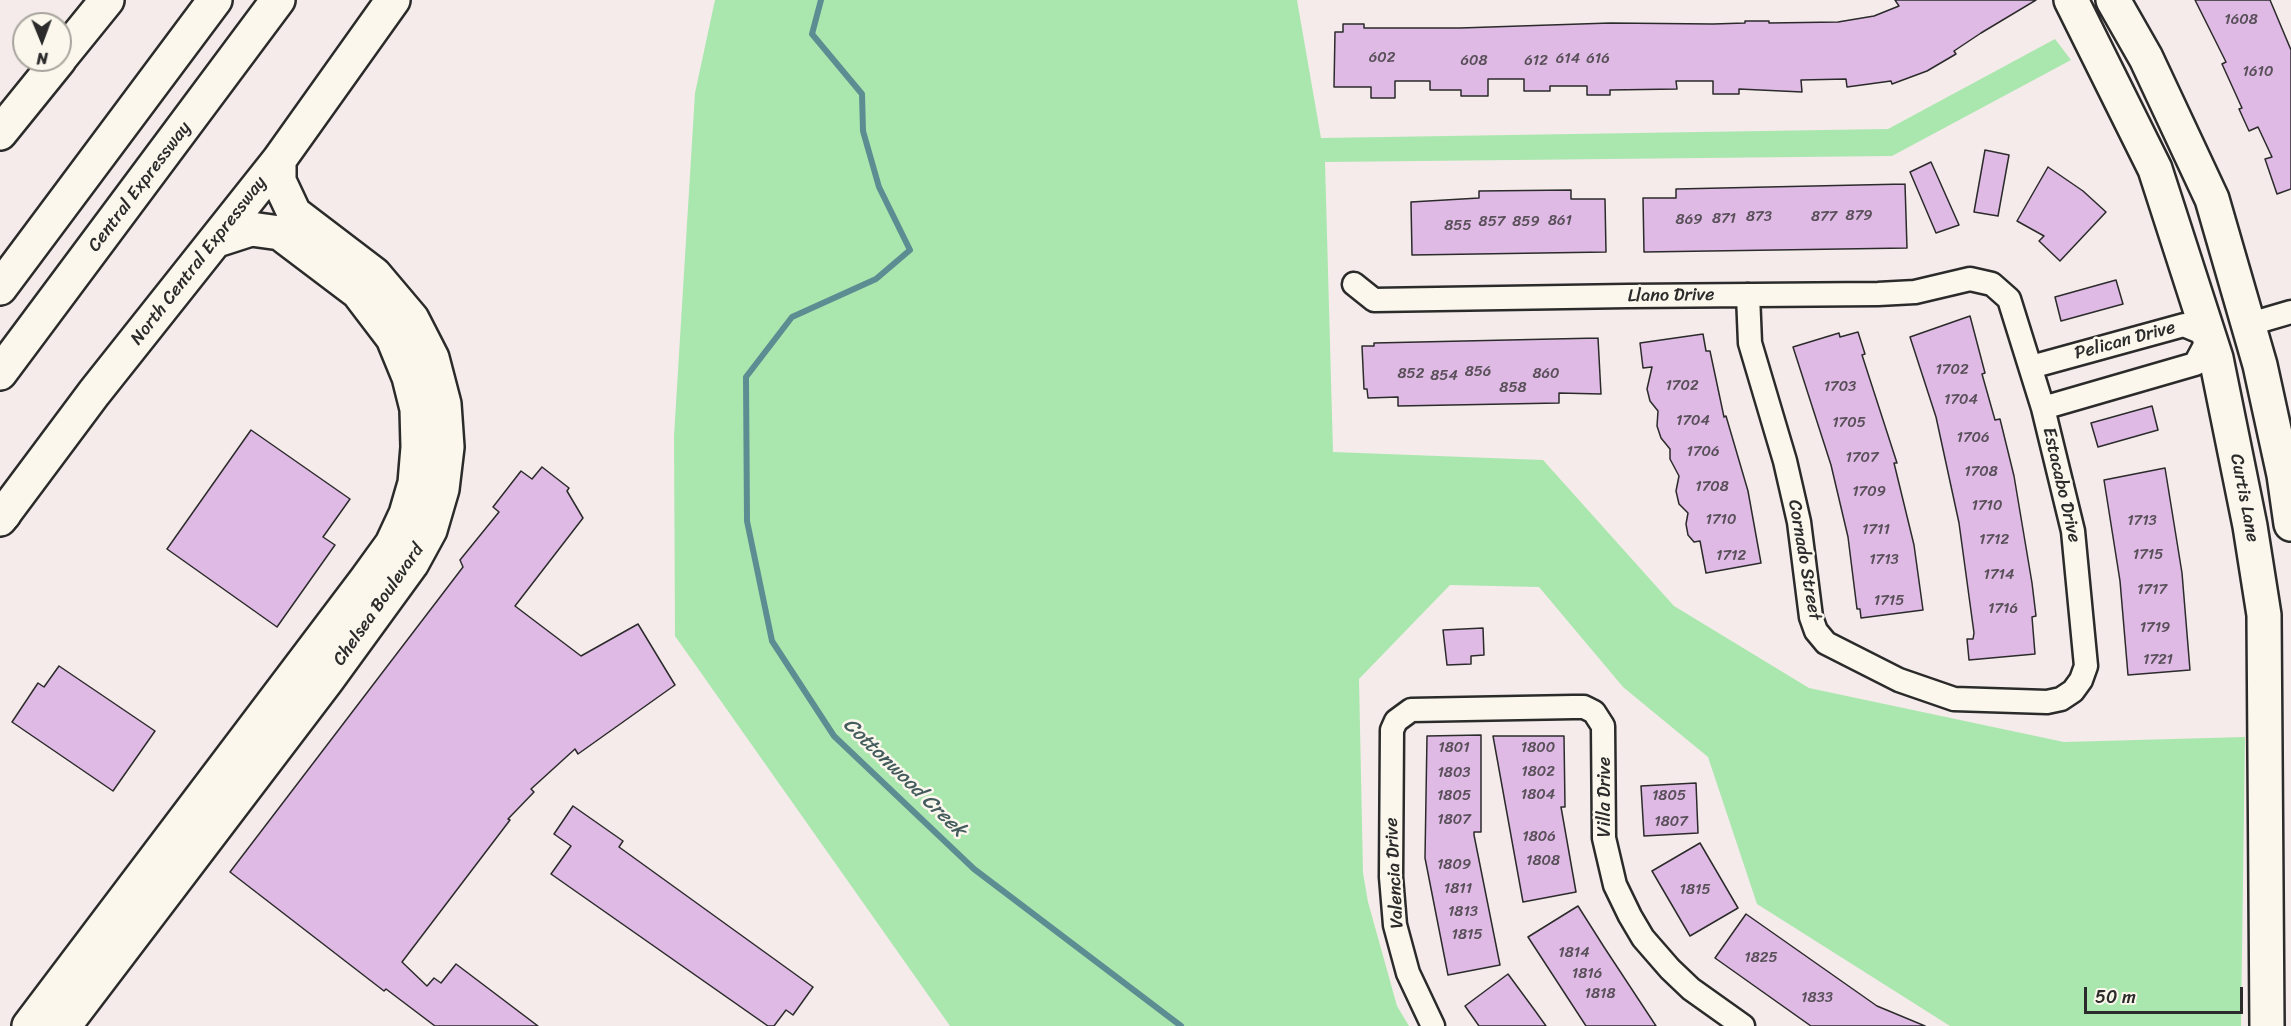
<!DOCTYPE html>
<style>
body{margin:0}
#map{position:relative;width:2291px;height:1026px;overflow:hidden;background:#f5ebea;font-family:Sriracha,sans-serif}
canvas{display:block}
.north{position:absolute;left:12px;top:12px;width:60px;height:60px;box-sizing:border-box;background:#fbf7ec;border:2px solid #a8a59f;border-radius:50%;rotate:179deg;font-size:16px;font-weight:700;line-height:24px;text-align:center;color:#2b2b2b}
.north::after{content:'';display:block;margin:auto;width:21px;height:27px;background:#2b2b2b;clip-path:polygon(50% 0,100% 100%,50% 72%,0 100%)}
.scale{position:absolute;left:2084px;top:987px;width:159px;height:27px;box-sizing:border-box;border:3px solid #2b2b2b;border-top:0;padding-left:8px;font-size:18px;line-height:21px;white-space:nowrap;color:#2b2b2b;-webkit-text-stroke:4px #fbf7ec;paint-order:stroke}
</style>
<div id="map">
<canvas width="2291" height="1026"></canvas>
<div class="north">N</div>
<div class="scale">50 m</div>
</div>
<script>
const ctx = document.querySelector('canvas').getContext('2d');
ctx.lineJoin = 'round';
function fillPath(path, color) {
  ctx.fillStyle = color;
  ctx.fill(path, 'evenodd');
}
function shape(rows) {
  const path = new Path2D();
  for (const r of rows) {
    path.moveTo(r[0], r[1]);
    for (let i = 2; i < r.length; i += 2) path.lineTo(r[i], r[i + 1]);
  }
  return path;
}
function strokePath(path, color, width, dash) {
  ctx.strokeStyle = color;
  ctx.lineWidth = width;
  ctx.lineCap = dash ? 'butt' : 'round';
  ctx.setLineDash(dash || []);
  ctx.stroke(path);
}
function drawText(font, color, halo, rows, align = 'center') {
  ctx.font = font + ' Sriracha,sans-serif';
  ctx.lineWidth = 5;
  ctx.setLineDash([]);
  ctx.textBaseline = 'middle';
  ctx.strokeStyle = halo;
  ctx.fillStyle = color;
  for (const [text, x, y, turn = 0] of rows) {
    ctx.save();
    ctx.translate(x, y);
    ctx.rotate((+turn || 0) * Math.PI / 180);
    ctx.textAlign = isNaN(turn) ? turn : align;
    if (halo) ctx.strokeText(text, 0, 0);
    ctx.fillText(text, 0, 0);
    ctx.restore();
  }
}
fillPath(shape([
 [715,0,1297,0,1321,138,1888,129,2055,39,2071,60,1892,156,1325,162,1333,452,1543,460,1674,606,1809,688,2064,742,2245,737,2241,1026,1950,1026,1757,904,1708,757,1623,687,1539,587,1450,585,1359,679,1363,873,1368,902,1397,1006,1409,1026,950,1026,675,636,674,436,695,93]
]), '#aae7ae');
strokePath(shape([
 [821,0,812,34,862,94,863,131,879,187,910,250,876,279,792,317,746,377,747,521,772,641,834,736,974,869,1181,1026]
]), '#5c8d92', 6);
const building = shape([
 [1895,0,2036,0,1981,33,1954,51,1956,54,1927,71,1892,84,1891,81,1847,87,1846,79,1801,80,1802,92,1739,89,1739,94,1713,94,1713,81,1676,81,1677,89,1610,90,1610,95,1587,95,1587,86,1550,86,1550,91,1524,91,1524,79,1488,79,1488,96,1461,96,1461,90,1430,90,1430,81,1395,81,1395,98,1371,98,1371,87,1334,87,1335,32,1343,32,1343,24,1364,24,1364,28,1460,28,1610,23,1713,24,1745,23,1745,21,1769,21,1769,23,1838,22,1874,16,1899,6,1895,0],
 [2195,0,2270,0,2291,50,2291,189,2277,194,2265,159,2272,157,2258,127,2249,131,2239,109,2242,108,2222,64,2226,62,2195,0],
 [1985,150,2009,155,1998,216,1974,212,1985,150],
 [1931,162,1959,225,1936,233,1910,172,1931,162],
 [2048,167,2083,191,2106,212,2060,261,2039,241,2044,236,2017,221,2048,167],
 [1905,184,1907,248,1644,252,1643,198,1676,198,1676,189,1905,184],
 [1571,190,1571,199,1605,199,1606,252,1412,255,1411,202,1479,198,1479,191,1571,190],
 [2116,280,2123,304,2061,321,2055,297,2116,280],
 [1970,316,1985,373,1982,374,1995,420,2000,419,2014,476,2032,583,2036,616,2032,617,2035,654,1969,660,1967,639,1973,639,1974,633,1959,523,1936,417,1910,337,1970,316],
 [1858,332,1865,354,1862,355,1897,463,1894,463,1914,545,1923,610,1861,618,1860,609,1857,609,1848,537,1831,465,1793,347,1839,333,1840,337,1858,332],
 [1703,334,1706,351,1710,351,1724,417,1726,416,1748,491,1761,563,1706,573,1700,541,1694,542,1688,535,1686,524,1688,513,1679,504,1676,491,1679,476,1670,459,1670,449,1661,438,1657,426,1658,411,1650,401,1647,389,1652,367,1643,368,1640,343,1703,334],
 [1598,338,1601,394,1559,393,1559,403,1398,406,1398,397,1368,398,1367,389,1364,389,1362,346,1374,346,1374,343,1598,338],
 [2152,406,2158,430,2098,447,2091,423,2152,406],
 [251,430,350,499,323,537,335,545,277,627,167,549,251,430],
 [542,467,569,488,567,491,583,518,515,606,581,656,638,624,675,685,578,754,575,749,531,789,534,792,508,819,510,820,402,962,427,986,434,978,441,983,456,964,538,1026,435,1026,386,989,384,991,230,872,463,567,460,560,499,512,493,507,521,471,532,479,542,467],
 [2165,468,2182,573,2190,670,2128,675,2120,581,2104,480,2165,468],
 [1483,628,1484,655,1471,656,1471,664,1447,665,1443,630,1483,628],
 [59,666,155,731,113,791,12,722,38,683,44,687,59,666],
 [1481,735,1481,832,1474,832,1474,835,1500,965,1448,975,1425,858,1427,736,1481,735],
 [1493,736,1564,736,1565,807,1561,807,1576,892,1523,902,1493,736],
 [1696,783,1698,833,1644,836,1641,786,1696,783],
 [573,806,623,841,619,847,813,987,793,1015,786,1010,774,1026,768,1026,551,874,571,846,554,834,573,806],
 [1700,843,1738,908,1690,936,1652,871,1700,843],
 [1578,906,1604,947,1656,1026,1586,1026,1528,937,1578,906],
 [1746,914,1877,1006,1925,1026,1811,1026,1715,958,1746,914],
 [1508,974,1536,1012,1546,1026,1479,1026,1465,1006,1508,974]
]);
fillPath(building, '#debae4');
strokePath(building, '#2b2b2b', 1.5);
const street = shape([
 [1354,284,1374,300,1628,296,1878,294,1915,292,1970,279,1992,284,2009,299,2043,408,2073,531,2086,666,2081,680,2073,691,2061,699,2047,702,1954,699,1899,680,1826,643,1816,631,1811,617,1799,522,1785,461,1750,343,1748,295],
 [2250,324,2291,312],
 [2031,367,2184,325,2210,336,2195,364,2043,408],
 [1433,1026,1408,973,1395,925,1391,877,1392,730,1396,721,1411,710,1573,707,1584,707,1594,712,1603,726,1604,838,1615,885,1630,916,1643,938,1670,969,1691,989,1743,1026]
]);
const secondary = shape([
 [2071,0,2155,169,2216,358,2250,526,2264,615,2267,1026],
 [2113,0,2146,58,2212,199,2260,365,2284,475,2291,524],
 [60,58,107,0],
 [0,133,59,60],
 [0,519,94,393,279,160,393,0],
 [29,1026,366,580,392,544,406,514,415,483,418,447,417,409,409,377,393,338,358,292,280,233,251,229,217,240],
 [64,1026,327,680,412,563,430,530,442,489,447,447,444,404,432,358,412,319,374,274,294,213,279,181,279,160]
]);
const highway = shape([
 [0,288,215,0],
 [0,373,278,0],
 [0,517,4,514]
]);
strokePath(street, '#2b2b2b', 27);
strokePath(secondary, '#2b2b2b', 38);
strokePath(highway, '#2b2b2b', 38);
strokePath(street, '#fbf7ec', 22);
strokePath(secondary, '#fbf7ec', 33);
strokePath(highway, '#fbf7ec', 33);
drawText('15px', '#584f59', null, [
 ["1608",2241,20],
 ["602",1382,58],
 ["614",1568,59],
 ["616",1598,59],
 ["608",1474,61],
 ["612",1536,61],
 ["1610",2258,72],
 ["879",1859,216],
 ["873",1759,217],
 ["877",1824,217],
 ["871",1724,219],
 ["869",1689,220],
 ["861",1560,221],
 ["857",1492,222],
 ["859",1526,222],
 ["855",1458,226],
 ["1702",1952,370],
 ["856",1478,372],
 ["852",1411,374],
 ["860",1546,374],
 ["854",1444,376],
 ["1702",1682,386],
 ["1703",1840,387],
 ["858",1513,388],
 ["1704",1961,400],
 ["1704",1693,421],
 ["1705",1849,423],
 ["1706",1973,438],
 ["1706",1703,452],
 ["1707",1862,458],
 ["1708",1981,472],
 ["1708",1712,487],
 ["1709",1869,492],
 ["1710",1987,506],
 ["1710",1721,520],
 ["1713",2142,521],
 ["1711",1876,530],
 ["1712",1994,540],
 ["1715",2148,555],
 ["1712",1731,556],
 ["1713",1884,560],
 ["1714",1999,575],
 ["1717",2152,590],
 ["1715",1889,601],
 ["1716",2003,609],
 ["1719",2155,628],
 ["1721",2158,660],
 ["1801",1454,748],
 ["1800",1538,748],
 ["1802",1538,772],
 ["1803",1454,773],
 ["1804",1538,795],
 ["1805",1454,796],
 ["1805",1669,796],
 ["1807",1454,820],
 ["1807",1671,822],
 ["1806",1539,837],
 ["1808",1543,861],
 ["1809",1454,865],
 ["1811",1458,889],
 ["1815",1695,890],
 ["1813",1463,912],
 ["1815",1467,935],
 ["1814",1574,953],
 ["1825",1761,958],
 ["1816",1587,974],
 ["1818",1600,994],
 ["1833",1817,998]
]);
drawText('18px', '#2b2b2b', '#fbf7ec', [
 ["Central Expressway",140,187,-53],
 ["North Central Expressway",199,261,-52],
 ["Llano Drive",1671,296,-1],
 ["Pelican Drive",2125,341,-15],
 ["Estacabo Drive",2061,485,77],
 ["Curtis Lane",2244,498,79],
 ["Cornado Street",1804,560,80],
 ["Chelsea Boulevard",379,605,-55],
 ["Villa Drive",1605,797,-90],
 ["Valencia Drive",1395,873,-93]
]);
drawText('italic 20px', '#445c5e', '#fbf7ec', [
 ["Cottonwood Creek",904,778,44]
]);
</script>
